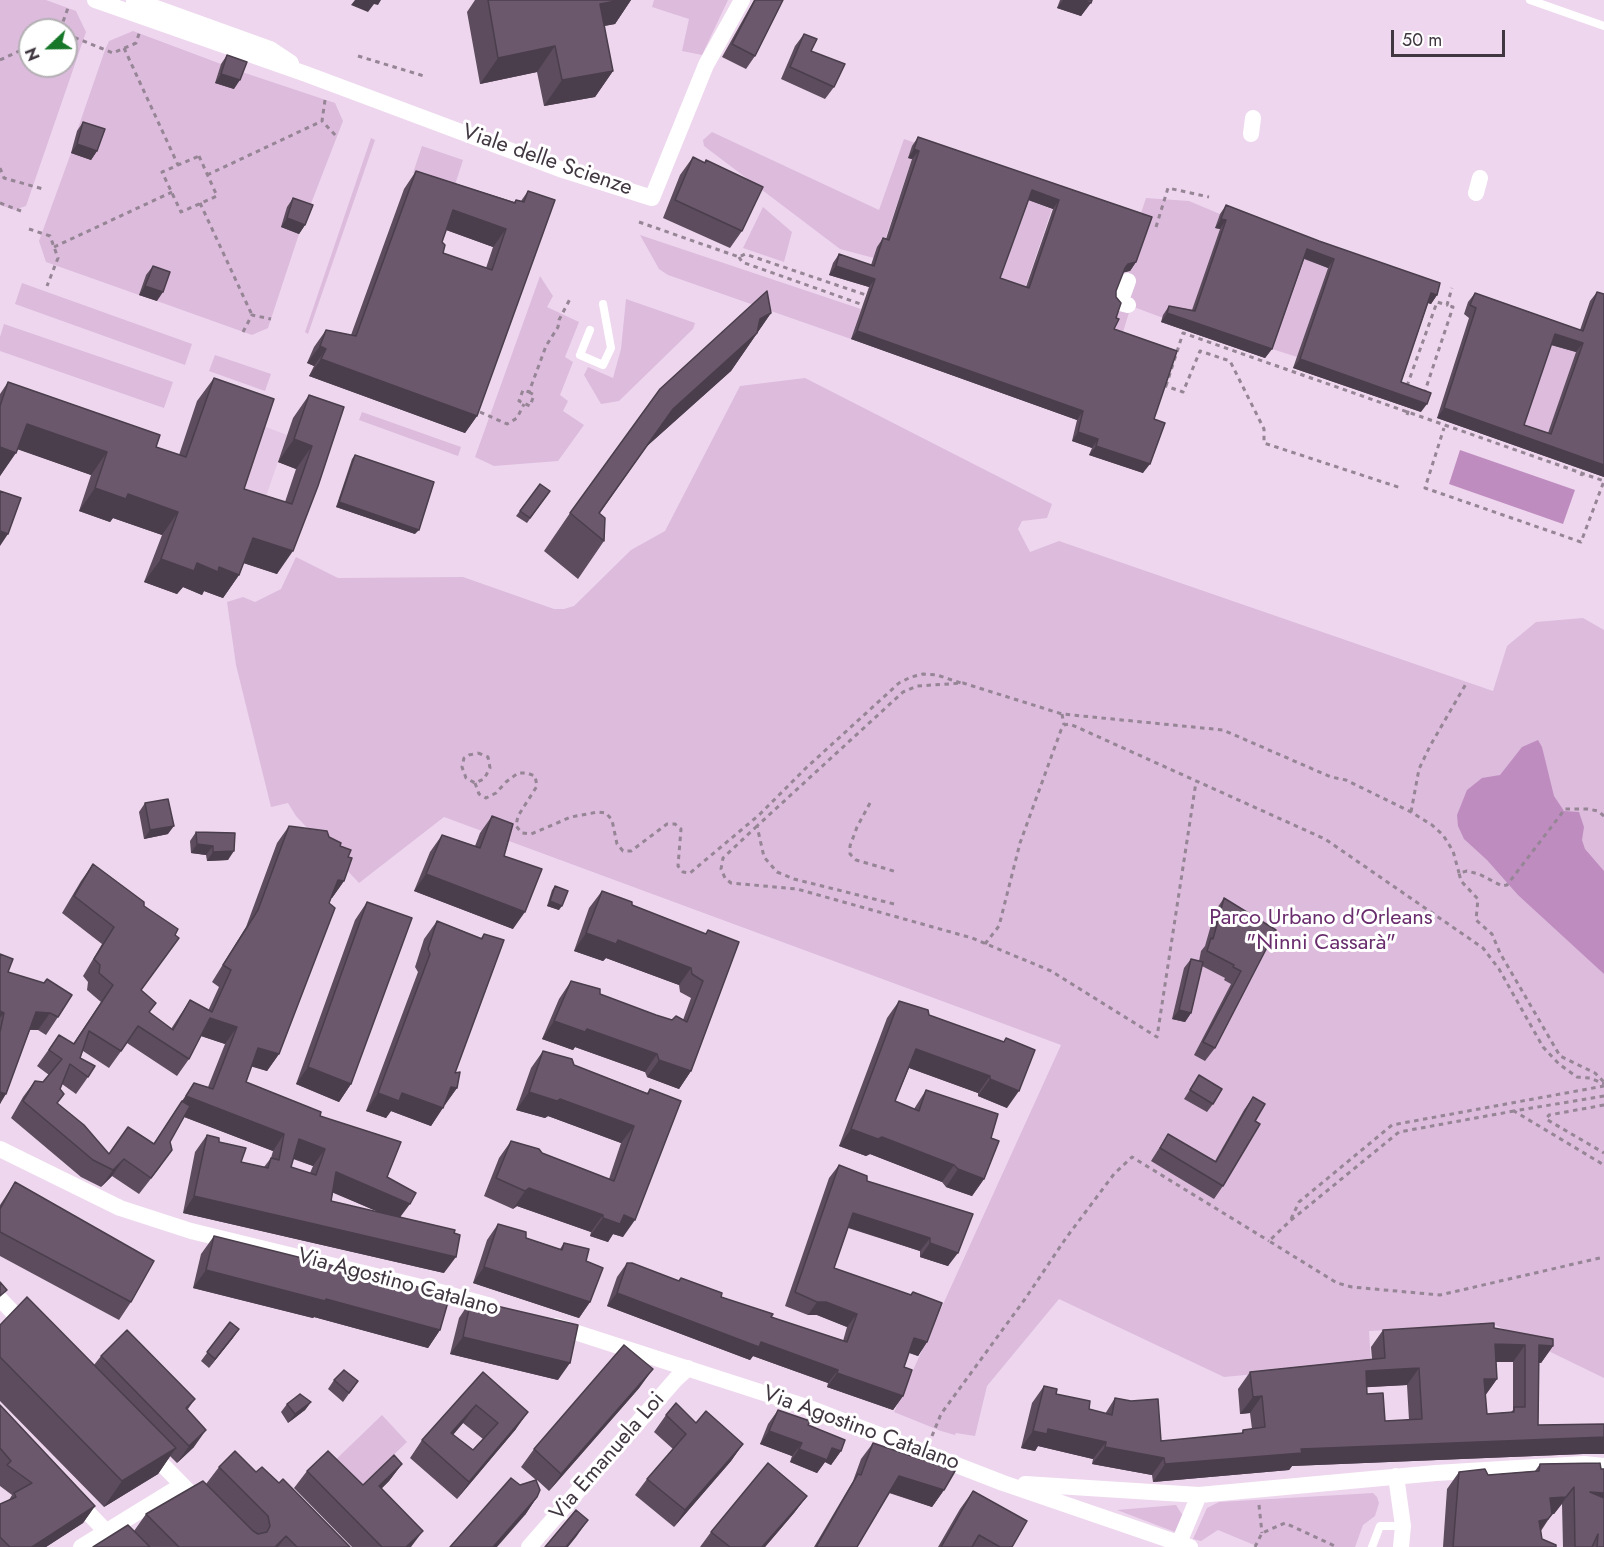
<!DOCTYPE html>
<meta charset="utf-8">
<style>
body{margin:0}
#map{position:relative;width:1604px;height:1547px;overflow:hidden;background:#eed7ee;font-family:Jost,sans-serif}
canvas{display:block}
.north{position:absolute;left:18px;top:18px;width:60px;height:60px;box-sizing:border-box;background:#fff;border:2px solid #b3afb3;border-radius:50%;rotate:248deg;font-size:16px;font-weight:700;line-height:24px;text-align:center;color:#403740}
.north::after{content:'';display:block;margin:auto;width:21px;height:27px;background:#167728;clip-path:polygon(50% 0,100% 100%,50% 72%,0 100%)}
.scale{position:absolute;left:1391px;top:30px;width:114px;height:27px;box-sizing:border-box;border:3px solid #403740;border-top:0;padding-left:8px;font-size:18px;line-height:21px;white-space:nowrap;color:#403740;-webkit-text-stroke:4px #fff;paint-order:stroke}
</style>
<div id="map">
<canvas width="1604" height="1547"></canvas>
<div class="north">N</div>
<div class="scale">50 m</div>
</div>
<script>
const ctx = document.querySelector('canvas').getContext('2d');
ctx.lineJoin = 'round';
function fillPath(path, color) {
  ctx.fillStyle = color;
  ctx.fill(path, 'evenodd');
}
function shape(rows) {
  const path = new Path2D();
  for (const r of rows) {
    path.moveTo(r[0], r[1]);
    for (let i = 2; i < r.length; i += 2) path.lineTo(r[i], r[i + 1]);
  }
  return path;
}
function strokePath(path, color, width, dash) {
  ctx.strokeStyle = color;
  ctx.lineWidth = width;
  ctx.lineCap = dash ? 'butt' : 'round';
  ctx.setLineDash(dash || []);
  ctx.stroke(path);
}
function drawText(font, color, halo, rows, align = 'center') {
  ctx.font = font + ' Jost,sans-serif';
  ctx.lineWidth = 6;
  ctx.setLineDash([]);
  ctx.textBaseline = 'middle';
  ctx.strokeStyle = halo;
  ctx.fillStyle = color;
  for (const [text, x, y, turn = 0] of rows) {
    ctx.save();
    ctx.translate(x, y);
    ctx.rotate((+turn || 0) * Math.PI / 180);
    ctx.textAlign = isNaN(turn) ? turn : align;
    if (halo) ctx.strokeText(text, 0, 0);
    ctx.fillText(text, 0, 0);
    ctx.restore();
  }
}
fillPath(shape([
 [258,424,287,435,257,523,228,512]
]), '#e4c8e5');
fillPath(shape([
 [0,0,46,0,76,11,86,32,26,206,14,210,0,205],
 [30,30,66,30,66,66,30,66],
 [654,0,728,0,702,55,682,51,689,19,652,7],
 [133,31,221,64,215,83,242,72,335,103,343,121,307,214,281,227,299,234,268,328,252,335,157,301,164,282,146,275,139,295,46,262,39,241,71,153,91,159,98,138,77,131,105,50,109,41],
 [712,132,879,210,904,139,1139,219,1146,198,1189,201,1220,214,1215,228,1220,229,1189,320,1182,325,1131,306,1120,342,1109,326,1146,227,908,157,912,159,882,249,874,258,840,249,704,146,703,140],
 [371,138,375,140,308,334,305,332],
 [422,146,463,160,454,188,413,173],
 [1026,199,1052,209,1022,297,994,287],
 [763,207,792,232,784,262,743,248],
 [640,235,861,309,851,339,668,275,659,269],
 [1301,257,1328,268,1297,357,1269,348],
 [540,276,553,296,547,307,579,322,565,357,573,362,560,395,568,401,563,411,584,425,558,461,494,466,475,457],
 [22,283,192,344,185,365,15,304],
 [626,299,695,323,693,329,619,401,601,404,584,375,588,367,613,378,621,349],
 [4,324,173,382,164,408,0,351,0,337],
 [1548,344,1576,352,1545,443,1517,435],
 [215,355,271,374,265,391,209,371],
 [805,378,1052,504,1047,518,1022,521,1018,529,1030,552,1059,541,1493,691,1507,646,1536,622,1583,618,1604,630,1604,1378,1495,1325,1369,1331,1371,1363,1224,1377,1059,1299,987,1386,975,1436,956,1433,955,1435,941,1431,894,1412,1061,1045,444,817,359,883,296,816,288,803,271,807,236,665,227,602,243,597,255,602,281,589,296,557,338,578,463,577,554,609,564,609,574,606,631,550,665,531,740,386],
 [362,412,461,447,458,456,359,420],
 [382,1415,407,1442,351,1496,325,1470],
 [1373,1493,1377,1497,1379,1503,1375,1516,1363,1525,1355,1547,1259,1547,1218,1530,1201,1541,1193,1539,1207,1508,1219,1502],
 [1176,1505,1183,1516,1175,1532,1117,1510]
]), '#dcbbdc');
fillPath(shape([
 [1460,450,1575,490,1563,524,1449,484],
 [1538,740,1542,747,1554,796,1564,811,1579,812,1584,827,1582,840,1585,849,1604,871,1604,974,1518,895,1487,860,1464,839,1458,826,1457,815,1467,790,1482,778,1500,775,1522,747]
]), '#bf8cc0');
strokePath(shape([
 [60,30,68,8],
 [66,34,113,53,136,43,140,31],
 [124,48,178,165],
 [358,56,424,76],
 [0,60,30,46],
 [325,100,322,121,337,137],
 [199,156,217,196,181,212,162,172,199,156],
 [0,168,4,178,43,189],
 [207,175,322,121],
 [0,203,21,211],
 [200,203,252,315],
 [639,222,739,257,745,254,869,296],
 [1156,227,1168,188,1209,197],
 [29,229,50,236,58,258,47,286],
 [54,247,172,192],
 [739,257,742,262,866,306],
 [243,332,252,315,271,319],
 [1163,385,1183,392,1200,351,1230,361,1264,429,1264,443,1401,488],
 [1166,386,1183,333,1604,481,1581,542,1425,488,1444,428],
 [1407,386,1437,302,1447,305,1452,288],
 [529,392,534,395,530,406,519,401,523,390,529,392,546,346,558,327,559,320,571,297],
 [1424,394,1453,307,1447,305],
 [480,412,507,424,517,418,524,404],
 [1407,415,1410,405],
 [1581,476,1583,470],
 [1062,714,1064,725],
 [478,753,488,757,490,768,484,779,475,783,466,778,462,767,464,758,469,755,478,753],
 [475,783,479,794,486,798,496,793,506,782,518,773,527,773,535,776,537,786,518,816,516,826,522,833,531,834,571,817,598,812,606,813,612,820,617,844,623,851,631,851,667,824,675,824,681,829,678,866,683,872,690,873,759,815,806,768,899,683,911,677,923,674,937,675,961,683],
 [870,803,857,827,850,846,850,854,856,860,897,872],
 [1411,812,1419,769,1430,746,1467,682],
 [1604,816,1598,811,1588,809,1565,809,1507,885,1502,886,1479,874,1467,871,1459,873,1461,881,1478,899,1476,920,1492,934,1500,953,1560,1056,1595,1073,1604,1082],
 [757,826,723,858,721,869,725,878,731,883,797,889,972,938,1051,971,1157,1037,1196,782],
 [894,904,794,879,777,872,764,857,757,826,903,692,917,686,963,683,1062,714,1223,730,1331,777,1346,780,1411,812,1432,825,1443,835,1453,851,1459,873],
 [985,944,999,926,1020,843,1061,730,1064,725,1070,724,1325,839,1483,948,1499,969,1543,1047,1559,1064,1577,1077,1590,1078,1604,1084],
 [1604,1096,1514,1111,1604,1165],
 [1604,1105,1549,1115,1546,1119,1604,1153],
 [1514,1111,1399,1132,1290,1221,1269,1241,1337,1283,1352,1287,1440,1295,1604,1257],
 [1291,1219,1299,1202,1392,1125,1604,1086],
 [932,1436,941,1414,1025,1299,1066,1238,1114,1174,1132,1157,1269,1241],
 [1259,1505,1262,1533],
 [1255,1547,1262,1533,1285,1523,1337,1547]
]), '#958595', 3, [4.5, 4.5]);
strokePath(shape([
 [1530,0,1604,26],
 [590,330,580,355,603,365,611,348,603,304],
 [1372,1547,1380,1526,1403,1526]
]), '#fff', 8);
strokePath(shape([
 [95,0,306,74,560,169,652,198,706,65,742,0],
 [134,0,270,49,291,63],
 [1251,134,1253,118],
 [1476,193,1480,178],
 [1128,281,1120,303,1128,305],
 [0,1149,120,1208,191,1231,433,1290,491,1306],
 [0,1299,29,1329],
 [556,1326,807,1407,1003,1483,1190,1547],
 [148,1450,203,1506],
 [1396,1476,1403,1526,1401,1547],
 [1025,1484,1199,1495,1436,1473,1584,1464,1604,1466],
 [74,1498,121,1547],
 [1179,1543,1199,1495],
 [81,1547,182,1485],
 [529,1547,676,1379,688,1368]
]), '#fff', 16);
fillPath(shape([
 [475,0,631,0,615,24,604,26,613,71,595,97,544,106,537,72,480,84,467,12],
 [754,0,783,0,755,56,746,69,722,57],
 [1060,0,1092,0,1081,16,1057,8],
 [804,34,811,51,834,87,825,99,781,79,795,46],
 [227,55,234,89,215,83,221,64],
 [83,122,97,151,91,160,71,153,77,131],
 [918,137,1152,217,1136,262,1130,271,1123,272,1116,291,1114,329,1154,419,1143,473,1089,455,1092,448,1072,441,1077,420,851,339,869,287,829,275,833,263,839,254,871,265,877,247,883,238,886,239,912,159,908,158,912,146],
 [1028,200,1053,209,1026,287,1000,278],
 [693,157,704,163,706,160,742,231,730,248,663,218,680,175],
 [416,171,514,202,516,200,521,201,528,191,477,416,465,433,309,376,314,366,307,363,314,347,326,330,351,335,404,189],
 [446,230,493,247,486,268,443,253,442,242],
 [293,198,305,225,299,234,281,227,287,207],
 [1226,205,1437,295,1431,304,1428,303,1401,382,1421,412,1293,368,1328,268,1304,259,1272,349,1265,358,1161,322,1163,315,1169,306,1192,310,1220,229,1215,228,1220,214],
 [153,266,157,301,139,295,146,275],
 [1597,292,1604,294,1604,477,1437,418,1469,318,1464,314,1468,302,1475,293,1580,330,1590,301],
 [1551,345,1576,352,1548,433,1524,425],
 [771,313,731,371,646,447,600,513,604,541,578,579,544,551,570,513],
 [214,378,244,489,285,502,296,469,278,462,293,418,309,395,344,407,277,574,244,563,239,575,223,598,204,591,202,595,183,587,177,594,144,582,162,535,113,518,110,522,79,511,91,475,18,449,0,476,0,394,8,382,156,447,179,455,197,401],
 [355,455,415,534,336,507,352,459],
 [540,484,550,491,527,523,516,516],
 [145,803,168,834,144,839,139,812],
 [492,816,504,856,513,929,414,891,430,852,442,835,475,846,480,833],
 [289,826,329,837,340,846,348,857,344,881,332,898,331,898,279,1054,267,1071,252,1066,246,1082,320,1116,387,1177,401,1217,444,1273,183,1213,195,1152,207,1135,219,1142,241,1162,264,1167,271,1158,273,1151,184,1117,170,1142,160,1167,139,1194,112,1176,101,1187,81,1177,11,1118,23,1097,35,1081,43,1082,49,1075,37,1066,59,1035,73,1044,101,1002,87,990,88,982,83,976,102,944,62,913,81,881,93,864,141,990,156,1003,149,1012,171,1029,190,1000,208,1011,219,987,212,982,246,927,277,843],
 [201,1036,225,1044,208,1087,194,1083,154,1143,109,1154,57,1104,60,1089,62,1084,76,1094,88,1077,80,1058,83,1051,109,1068,127,1043,177,1076,189,1059],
 [293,1159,313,1166,310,1173,291,1167],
 [333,1192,378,1212,331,1201],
 [196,832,235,833,228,860,207,861,206,855,191,853,190,841],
 [555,886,559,910,547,906,552,890],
 [602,891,632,905,705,934,739,942,691,1071,679,1089,647,1077,645,1072,575,1047,573,1050,542,1039,559,999,571,981,600,994,656,1015,672,1020,683,1020,691,998,680,992,679,985,606,958,603,961,574,951,589,908],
 [1224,898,1276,930,1215,1048,1205,1061,1194,1055,1231,984,1224,980,1225,978,1202,966,1191,1013,1185,1022,1172,1019,1184,968,1191,959,1199,961,1201,951,1205,946,1215,911],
 [367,902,351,1084,339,1102,296,1084,355,920],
 [437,921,481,938,484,934,455,1073,457,1088,444,1105,431,1126,391,1111,386,1118,366,1111,418,972,415,967,424,939],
 [0,954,8,972,58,1017,46,1035,38,1030,30,1030,0,1104],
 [899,1001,929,1015,1004,1042,1006,1038,1007,1108,978,1096,978,1093,909,1068,895,1101,914,1109,926,1090,991,1138,984,1179,972,1196,946,1187,942,1182,870,1154,866,1156,839,1146,887,1018],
 [543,1051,574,1065,647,1093,650,1089,623,1237,613,1234,608,1242,590,1236,591,1232,517,1206,513,1209,484,1196,499,1158,511,1141,609,1179,621,1143,548,1116,545,1118,516,1110,531,1068],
 [1199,1075,1213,1104,1207,1112,1184,1099],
 [1253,1097,1255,1121,1223,1186,1214,1199,1151,1161,1168,1134,1215,1161,1244,1110],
 [839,1165,867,1181,973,1214,948,1266,920,1257,920,1251,848,1228,834,1268,910,1295,913,1292,927,1342,918,1356,909,1353,904,1367,903,1396,893,1410,827,1387,828,1383,753,1356,750,1360,607,1306,617,1277,627,1263,721,1297,771,1317,843,1341,847,1327,817,1315,808,1315,785,1306,829,1178],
 [15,1182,131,1302,119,1320,0,1256,0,1205],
 [498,1224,526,1238,560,1249,564,1243,586,1261,590,1302,579,1318,473,1283,487,1240],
 [214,1236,440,1330,428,1348,314,1317,313,1318,193,1288,201,1254],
 [471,1300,558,1380,450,1354,459,1318],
 [230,1322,239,1329,209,1368,201,1361],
 [0,1325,94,1365,101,1356,195,1399,188,1409,194,1447,177,1463,170,1456,158,1474,104,1507,0,1401],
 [1494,1328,1553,1346,1541,1363,1539,1363,1538,1425,1583,1454,1292,1466,1289,1470,1153,1482,1152,1475,1092,1464,1093,1459,1038,1446,1035,1451,1021,1448,1032,1403,1044,1386,1056,1394,1089,1409,1105,1414,1115,1398,1161,1441,1241,1434,1243,1430,1252,1429,1250,1413,1240,1414,1238,1389,1250,1372,1372,1359,1371,1347,1383,1330],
 [1496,1362,1513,1362,1513,1410,1511,1412,1487,1414,1485,1395,1497,1379],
 [1407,1385,1409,1420,1385,1421,1367,1394,1366,1387],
 [483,1372,516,1429,457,1499,410,1458,422,1440],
 [463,1423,483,1439,473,1450,453,1435],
 [334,1380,358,1381,343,1402,328,1389],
 [640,1387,549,1491,537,1480,537,1497,525,1515,520,1485,536,1480,521,1467,534,1449],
 [311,1402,305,1410,288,1423,281,1412,287,1404],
 [0,1405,95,1506,83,1523,46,1547,0,1547,0,1504,9,1500,12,1495,0,1486],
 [778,1410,808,1425,841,1451,831,1465,825,1462,817,1473,790,1462,792,1456,760,1444,768,1424],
 [666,1415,743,1444,731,1461,674,1527,635,1495,647,1479,673,1449,654,1432],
 [873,1443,944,1490,932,1507,889,1493,857,1547,814,1547,847,1491,853,1481,861,1459],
 [1600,1463,1604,1547,1563,1547,1562,1504,1554,1514,1552,1514,1541,1531,1542,1539,1556,1547,1443,1547,1447,1489,1459,1472,1488,1475,1535,1471,1540,1464],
 [402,1464,389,1481,382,1488,411,1547,352,1547,294,1488,307,1471,363,1485],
 [219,1467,256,1472,350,1547,93,1547,134,1531,146,1514,206,1484],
 [973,1491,1012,1547,938,1547,960,1509],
 [807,1496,794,1513,765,1547,700,1547,711,1532]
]), '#5c4c5d');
fillPath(shape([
 [355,0,381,0,378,5,374,4,368,12,351,5],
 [621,0,631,0,615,24,582,30,600,4],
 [1063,0,1082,0,1091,3,1081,16,1057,8],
 [555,46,537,72,480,84,498,58],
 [613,71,595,97,544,106,562,80],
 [221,74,240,80,234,89,215,83],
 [77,144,97,151,91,160,71,153],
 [914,149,919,151,912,159,908,158],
 [1032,190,1059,200,1053,209,1026,199],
 [453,210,506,229,493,247,441,228],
 [287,218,305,225,299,234,281,227],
 [1221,219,1226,220,1220,229,1215,228],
 [1307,249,1334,259,1328,268,1301,257],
 [1136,262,1130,271,1122,273,1128,264],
 [836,266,875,279,869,287,829,275],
 [145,286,163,292,157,301,139,295],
 [1431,293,1437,295,1431,304,1425,302],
 [771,313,731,371,646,447,673,409,760,319],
 [1167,313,1272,349,1265,358,1161,322],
 [857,331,1083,411,1077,420,851,339],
 [1555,334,1583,343,1576,352,1548,344],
 [320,346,326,349,314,366,307,363],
 [321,359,477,416,465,433,309,376],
 [1300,359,1427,404,1421,412,1293,368],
 [1444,408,1604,465,1604,477,1437,418],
 [27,424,107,452,91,475,11,447],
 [1078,432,1098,439,1092,448,1072,441],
 [294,439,312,446,296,469,278,462],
 [1096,446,1150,464,1143,473,1089,455],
 [0,447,16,453,0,476],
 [95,488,128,494,178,512,162,535,113,518,110,522,79,511],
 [339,502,419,530,415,534,336,507],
 [0,531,8,534,0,546],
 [253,538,293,551,277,574,237,561],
 [161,559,219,567,239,575,223,598,204,591,202,595,183,587,177,594,144,582],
 [174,826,168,834,144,839,150,830],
 [197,844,213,846,206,855,191,853],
 [234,851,228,860,207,861,213,852],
 [426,874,525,912,513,929,414,891],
 [338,880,344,881,332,898,326,897],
 [550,901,562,906,559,910,547,906],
 [586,933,618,940,691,968,679,985,606,958,603,961,574,951],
 [1179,1010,1191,1013,1185,1022,1172,1019],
 [0,1011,4,1013,0,1018],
 [36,1012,50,1013,38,1030,24,1029],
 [210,1018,237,1027,225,1044,198,1035],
 [554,1021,587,1029,657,1054,645,1072,575,1047,573,1050,542,1039],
 [258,1048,279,1054,267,1071,246,1065],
 [916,1049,990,1076,978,1093,904,1066],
 [659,1060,691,1071,679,1089,647,1077],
 [308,1067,351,1084,339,1102,296,1084],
 [990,1079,1019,1091,1007,1108,978,1096],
 [451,1087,457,1088,445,1105,439,1105],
 [0,1092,6,1094,0,1104],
 [529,1092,560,1099,634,1126,621,1143,548,1116,545,1118,516,1110],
 [378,1093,402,1093,443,1108,431,1126,391,1111,386,1118,366,1111],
 [186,1096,284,1134,273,1151,174,1113,182,1101,174,1113],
 [851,1129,882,1137,954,1165,942,1182,870,1154,866,1156,839,1146],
 [299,1139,325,1149,313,1166,287,1156],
 [124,1159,112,1176,101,1187,113,1170],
 [958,1169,984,1179,972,1196,946,1187],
 [336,1172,410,1204,398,1220,324,1189],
 [529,1188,603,1215,591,1232,517,1206,513,1209,525,1191],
 [194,1196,456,1257,444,1273,183,1213],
 [853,1213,930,1238,920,1251,844,1226],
 [624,1215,635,1220,623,1237,613,1234,608,1242,590,1236,603,1218],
 [930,1243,958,1253,948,1266,920,1257],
 [484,1267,590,1302,579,1318,473,1283],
 [206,1270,326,1299,440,1330,428,1348,314,1317,313,1318,193,1288],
 [617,1293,761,1342,838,1370,828,1383,753,1356,750,1360,607,1306],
 [817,1302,826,1302,857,1314,847,1327,817,1315,808,1315],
 [239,1329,233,1338,209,1368,215,1359],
 [463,1337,570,1363,558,1380,450,1354],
 [914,1338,927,1342,918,1356,905,1351],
 [1495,1344,1525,1345,1513,1362,1483,1362],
 [1539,1345,1553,1346,1541,1363,1527,1363],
 [1419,1368,1407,1385,1354,1388,1366,1371],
 [653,1369,640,1387,549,1491,561,1474],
 [837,1373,903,1396,893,1410,827,1387],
 [1484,1379,1497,1379,1485,1396],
 [1262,1396,1250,1413,1240,1414,1253,1397],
 [311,1402,305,1410,288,1423,295,1414],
 [476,1405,463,1423,439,1451,451,1433],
 [528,1412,516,1429,457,1499,469,1482],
 [1048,1429,1106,1442,1093,1459,1038,1446,1035,1451,1021,1448,1033,1431],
 [206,1430,194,1447,177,1463,189,1446],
 [769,1431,802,1443,792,1456,760,1444],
 [1595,1436,1604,1437,1604,1454,1583,1454,1292,1466,1289,1470,1153,1482,1165,1464,1301,1449],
 [743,1444,731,1461,674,1527,685,1510],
 [1105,1447,1164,1458,1152,1475,1092,1464],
 [176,1448,158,1474,104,1507,122,1481],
 [832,1448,841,1451,831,1465,825,1462,817,1473,790,1462,799,1449],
 [402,1464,389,1481,367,1503,379,1486],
 [899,1476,944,1490,932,1507,888,1492],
 [1574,1487,1554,1514,1538,1515,1550,1498],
 [1590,1492,1604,1493,1604,1510],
 [807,1496,794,1513,765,1547,762,1547],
 [537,1497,525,1515,497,1547,493,1547],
 [95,1506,83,1523,46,1547,32,1547],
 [1552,1514,1536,1536,1539,1521],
 [588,1520,576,1537,568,1547,566,1547],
 [423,1531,411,1547,406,1547],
 [286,1536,278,1547,275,1547]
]), '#4b3e4c');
const building = shape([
 [488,0,621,0,600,4,613,71,562,80,555,46,498,58,488,0],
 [755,0,783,0,755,56,732,44,755,0],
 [1082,0,1092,0,1091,3,1082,0],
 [804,34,817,39,811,51,845,64,834,87,790,67,804,34],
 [227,55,247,62,240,80,221,74,227,55],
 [83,122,105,129,97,151,77,144,83,122],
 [918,137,1152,217,1136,262,1128,264,1125,268,1116,291,1116,297,1121,303,1116,318,1119,319,1114,329,1177,351,1154,419,1165,423,1150,464,1096,446,1098,439,1078,432,1083,411,857,331,875,279,836,266,839,254,874,266,883,238,889,240,919,151,914,149,918,137],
 [1032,190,1059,200,1029,288,1000,278,1032,190],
 [693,157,705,163,706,160,763,187,742,231,675,200,693,157],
 [416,171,515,203,516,200,524,202,528,191,555,200,477,416,321,359,326,349,320,346,326,330,356,336,416,171],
 [453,210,506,229,492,270,443,253,445,245,442,242,453,210],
 [293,198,313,205,305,225,287,218,293,198],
 [1226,205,1319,241,1440,283,1437,295,1431,293,1401,382,1431,393,1427,404,1300,359,1334,259,1307,249,1272,349,1167,313,1169,306,1195,311,1226,220,1221,219,1226,205],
 [153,266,170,272,163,292,145,286,153,266],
 [767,291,771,313,760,319,757,333,673,409,599,513,605,518,604,541,570,513,660,389,767,291],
 [1597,292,1604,294,1604,465,1444,408,1476,308,1470,305,1475,293,1583,331,1597,292],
 [1555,334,1583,343,1551,434,1524,425,1555,334],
 [214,378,274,399,244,489,292,504,312,446,294,439,309,395,344,407,318,486,293,551,253,538,239,575,219,567,218,572,197,563,194,571,161,559,178,512,128,494,126,499,95,488,107,452,27,424,16,453,0,447,0,406,8,382,160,435,156,447,186,457,214,378],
 [355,455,434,482,419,530,339,502,355,455],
 [540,484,550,491,530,518,520,511,540,484],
 [0,491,21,498,8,534,0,531,0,491],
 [168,799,174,826,150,830,145,803,168,799],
 [492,816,513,824,504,856,542,869,525,912,426,874,442,835,480,848,492,816],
 [289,826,327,831,329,837,341,843,340,846,351,850,348,857,352,858,344,881,338,880,329,903,335,908,279,1054,258,1048,246,1082,321,1112,320,1116,401,1142,387,1177,416,1193,410,1204,336,1172,331,1201,455,1230,454,1233,460,1235,456,1257,194,1196,207,1135,219,1138,219,1142,246,1148,241,1162,268,1168,271,1158,279,1160,284,1134,186,1096,194,1083,213,1089,237,1027,210,1018,189,1059,138,1026,121,1051,89,1031,80,1058,95,1066,88,1077,70,1064,60,1089,64,1094,57,1103,84,1125,109,1154,128,1127,154,1144,182,1101,190,1106,170,1142,172,1150,151,1178,124,1159,113,1170,93,1160,23,1101,35,1081,43,1082,62,1059,49,1050,59,1035,74,1044,113,985,99,973,100,965,94,959,114,927,74,896,93,864,144,902,144,906,178,929,175,935,179,938,141,990,156,1003,149,1012,173,1030,190,1000,212,1012,231,970,223,965,258,910,289,826],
 [299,1139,325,1149,316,1175,291,1167,299,1139],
 [196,832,235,833,234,851,213,852,213,846,197,844,196,832],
 [555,886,568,891,562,906,550,901,555,886],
 [602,891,632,902,632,905,706,934,708,930,739,942,691,1071,659,1060,657,1054,587,1029,585,1032,554,1021,571,981,600,989,600,994,656,1015,672,1020,676,1016,687,1022,703,981,692,974,691,968,618,940,616,944,586,933,602,891],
 [1224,898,1276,930,1215,1048,1203,1042,1241,971,1233,967,1234,965,1207,951,1211,938,1213,939,1224,898],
 [367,902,412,918,351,1084,308,1067,367,902],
 [437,921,482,939,484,934,504,940,455,1073,460,1072,457,1088,451,1087,443,1108,402,1093,399,1101,378,1093,430,954,428,949,437,921],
 [0,954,13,959,8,972,44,983,47,979,72,995,58,1017,50,1013,36,1012,6,1094,0,1092,0,1032,4,1013,0,1011,0,954],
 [1191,959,1203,962,1191,1013,1179,1010,1191,959],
 [899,1001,928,1010,929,1015,1004,1042,1006,1038,1035,1050,1019,1091,990,1079,990,1076,916,1049,895,1101,919,1111,926,1090,998,1114,991,1138,999,1141,984,1179,958,1169,954,1165,882,1137,878,1139,851,1129,899,1001],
 [543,1051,572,1059,574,1065,648,1094,650,1089,681,1101,635,1220,624,1215,620,1224,603,1218,603,1215,529,1188,525,1191,496,1178,511,1141,539,1149,542,1153,614,1181,634,1126,560,1099,557,1101,529,1092,543,1051],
 [1199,1075,1222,1089,1213,1104,1190,1090,1199,1075],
 [1253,1097,1265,1104,1255,1121,1260,1124,1223,1186,1160,1148,1168,1134,1216,1162,1253,1097],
 [839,1165,867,1176,867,1181,973,1214,958,1253,930,1243,930,1238,853,1213,834,1268,911,1295,913,1292,942,1303,927,1342,914,1338,904,1367,912,1370,903,1396,837,1373,838,1370,761,1342,759,1347,617,1293,627,1263,632,1263,679,1281,681,1278,722,1293,721,1297,773,1314,771,1317,847,1342,857,1314,826,1302,817,1302,795,1292,839,1165],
 [15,1182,154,1261,131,1302,0,1232,0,1209,15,1182],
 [498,1224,526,1232,526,1238,562,1250,564,1243,589,1249,586,1261,603,1268,590,1302,484,1267,498,1224],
 [214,1236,450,1295,440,1330,326,1299,325,1301,206,1270,214,1236],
 [0,1282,7,1290,0,1296,0,1282],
 [27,1297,176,1448,122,1481,0,1357,0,1325,27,1297],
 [471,1300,578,1325,570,1363,463,1337,471,1300],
 [230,1322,239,1329,215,1359,207,1352,230,1322],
 [1494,1323,1494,1328,1553,1339,1553,1346,1539,1345,1538,1425,1604,1424,1604,1437,1301,1449,1302,1453,1165,1464,1164,1458,1105,1447,1106,1442,1048,1429,1047,1434,1033,1431,1044,1386,1057,1389,1056,1394,1090,1401,1089,1409,1112,1415,1115,1398,1131,1401,1158,1399,1161,1441,1243,1433,1243,1430,1265,1427,1262,1396,1253,1397,1250,1372,1385,1358,1383,1330,1494,1323],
 [1495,1344,1525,1345,1525,1407,1514,1407,1514,1412,1487,1414,1484,1379,1497,1379,1495,1344],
 [1419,1368,1422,1419,1385,1421,1383,1393,1367,1394,1366,1371,1419,1368],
 [127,1330,195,1399,186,1408,206,1430,189,1446,101,1356,127,1330],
 [624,1345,653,1369,561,1474,534,1449,624,1345],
 [344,1370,358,1381,349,1393,334,1380,344,1370],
 [483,1372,528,1412,469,1482,422,1440,483,1372],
 [476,1405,498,1423,473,1450,451,1433,476,1405],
 [300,1394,311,1402,295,1414,287,1404,300,1394],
 [676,1403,696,1423,706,1411,743,1444,685,1510,647,1479,686,1434,666,1415,676,1403],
 [0,1405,95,1506,32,1547,10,1547,0,1537,0,1504,16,1497,14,1493,32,1483,7,1465,11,1461,0,1448,0,1405],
 [778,1410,810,1421,808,1425,845,1440,841,1451,832,1448,827,1460,799,1449,802,1443,769,1431,778,1410],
 [873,1443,955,1471,944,1490,899,1476,857,1547,816,1547,858,1474,861,1475,873,1443],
 [235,1451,256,1472,262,1467,279,1483,283,1479,350,1547,297,1547,286,1536,275,1547,179,1547,146,1514,203,1481,253,1531,258,1534,267,1532,270,1526,268,1516,219,1467,235,1451],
 [328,1451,363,1485,394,1455,402,1464,379,1486,423,1531,406,1547,382,1547,307,1471,328,1451],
 [768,1463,807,1496,762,1547,730,1547,711,1532,768,1463],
 [1600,1463,1601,1469,1604,1469,1604,1493,1590,1492,1604,1498,1604,1547,1597,1547,1598,1534,1592,1547,1575,1547,1574,1487,1566,1497,1550,1498,1552,1514,1548,1519,1539,1521,1542,1539,1556,1545,1556,1547,1453,1547,1459,1472,1485,1469,1488,1475,1539,1471,1540,1464,1600,1463],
 [511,1478,520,1485,536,1480,540,1490,537,1497,493,1547,450,1547,511,1478],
 [973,1491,1027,1521,1012,1547,1000,1547,979,1535,972,1547,941,1547,973,1491],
 [576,1510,588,1520,566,1547,545,1547,576,1510],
 [128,1525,150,1547,93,1547,128,1525]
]);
fillPath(building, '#6b586c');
strokePath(building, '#4b3e4c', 1.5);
drawText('22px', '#403740', '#fff', [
 ["Viale delle Scienze",547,161,19],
 ["Via Agostino Catalano",398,1283,15],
 ["Via Agostino Catalano",861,1429,20],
 ["Via Emanuela Loi",608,1457,-49]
]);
drawText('22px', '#692c6d', '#fff', [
 ["Parco Urbano d'Orleans",1321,919],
 ["\"Ninni Cassarà\"",1321,944]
]);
</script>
